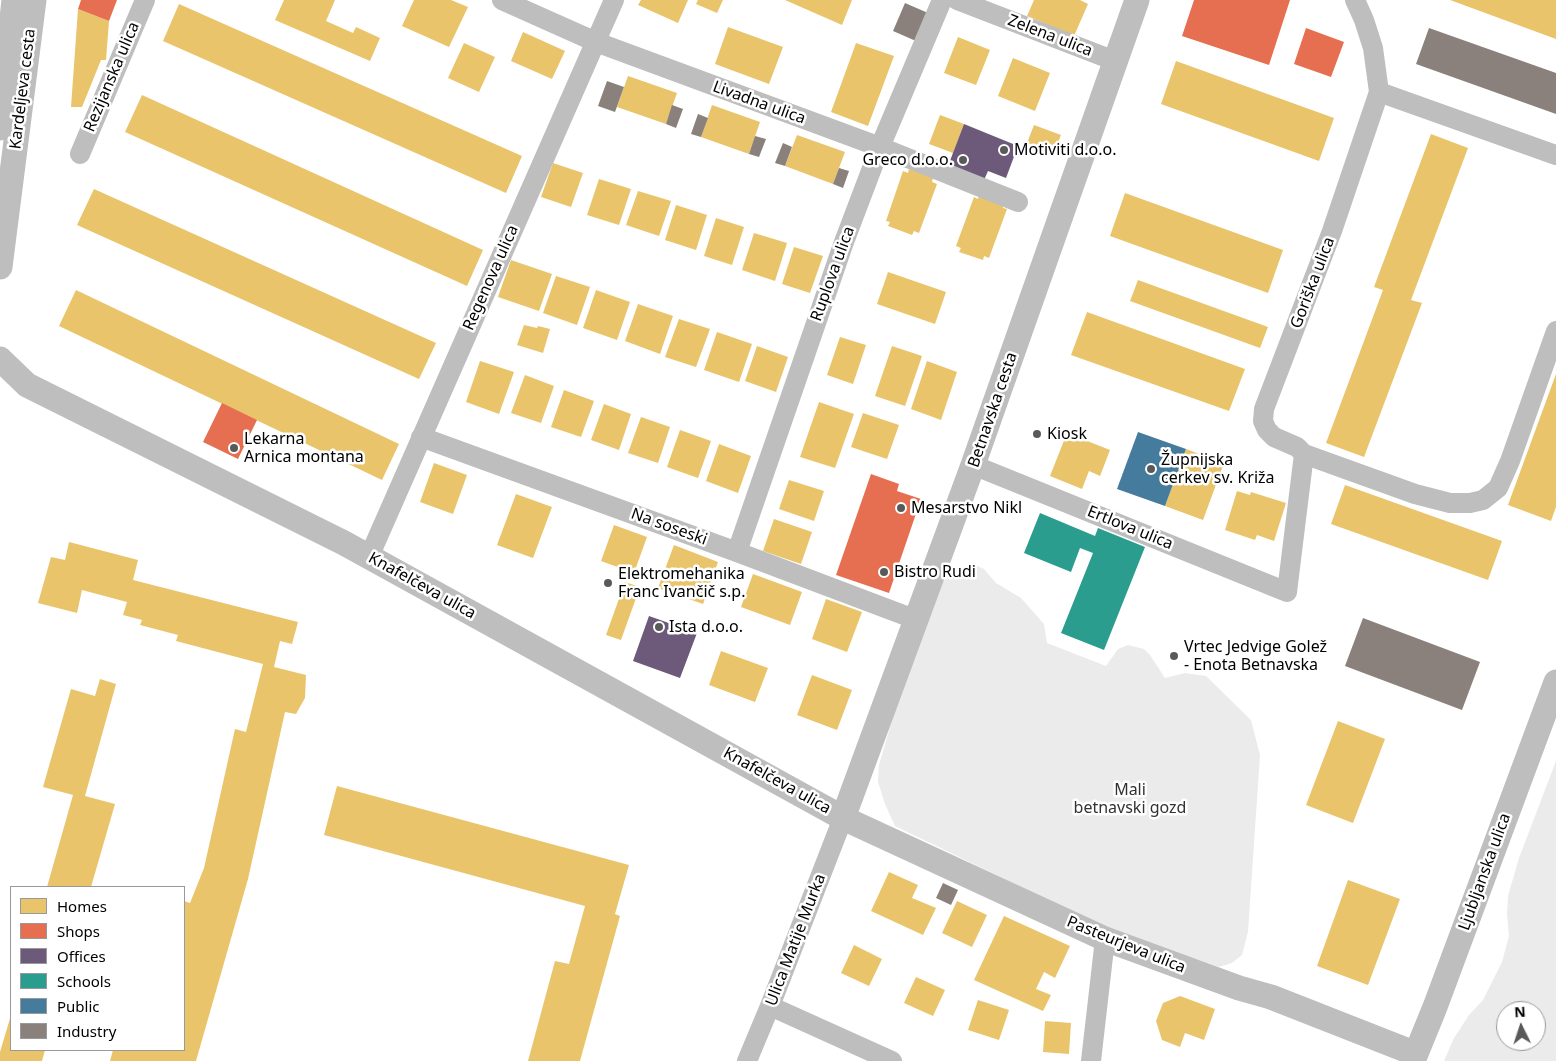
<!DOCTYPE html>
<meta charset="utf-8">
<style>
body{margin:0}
#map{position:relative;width:1556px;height:1061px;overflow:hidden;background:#fff;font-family:"Noto Sans",sans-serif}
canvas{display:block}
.legend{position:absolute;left:10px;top:886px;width:175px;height:165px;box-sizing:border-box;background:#fff;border:1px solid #999;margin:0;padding:6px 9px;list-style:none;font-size:15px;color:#000}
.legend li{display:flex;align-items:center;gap:10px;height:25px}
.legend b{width:25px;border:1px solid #999}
.north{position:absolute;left:1496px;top:1001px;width:50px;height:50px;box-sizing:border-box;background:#fff;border:1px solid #999;border-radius:50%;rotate:356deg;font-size:14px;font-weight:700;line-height:20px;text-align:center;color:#000}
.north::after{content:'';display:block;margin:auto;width:18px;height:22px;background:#595959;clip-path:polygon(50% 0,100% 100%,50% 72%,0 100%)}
</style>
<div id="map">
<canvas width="1556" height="1061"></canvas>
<ul class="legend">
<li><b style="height:14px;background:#e9c46a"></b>Homes</li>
<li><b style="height:14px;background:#e76f51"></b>Shops</li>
<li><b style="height:14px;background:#6d597a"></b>Offices</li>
<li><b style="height:14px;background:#2a9d8f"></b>Schools</li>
<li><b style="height:14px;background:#457b9d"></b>Public</li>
<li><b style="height:14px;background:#8a817c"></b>Industry</li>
</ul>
<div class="north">N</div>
</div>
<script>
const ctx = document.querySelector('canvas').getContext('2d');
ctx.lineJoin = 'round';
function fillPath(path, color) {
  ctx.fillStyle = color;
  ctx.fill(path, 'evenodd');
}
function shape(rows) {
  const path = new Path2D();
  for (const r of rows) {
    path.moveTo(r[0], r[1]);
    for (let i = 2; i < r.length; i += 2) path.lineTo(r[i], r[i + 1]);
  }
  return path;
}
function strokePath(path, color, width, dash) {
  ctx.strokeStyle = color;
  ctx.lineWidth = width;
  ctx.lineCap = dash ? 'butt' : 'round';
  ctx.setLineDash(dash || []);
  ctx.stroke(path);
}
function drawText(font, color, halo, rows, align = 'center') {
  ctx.font = font + ' "Noto Sans",sans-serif';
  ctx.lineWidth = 5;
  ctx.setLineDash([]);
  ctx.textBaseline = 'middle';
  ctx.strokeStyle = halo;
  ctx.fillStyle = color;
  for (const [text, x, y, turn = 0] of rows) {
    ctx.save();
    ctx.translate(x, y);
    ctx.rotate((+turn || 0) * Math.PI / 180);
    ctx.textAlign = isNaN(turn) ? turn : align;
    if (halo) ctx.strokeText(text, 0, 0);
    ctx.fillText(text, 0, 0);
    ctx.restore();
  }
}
fillPath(shape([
 [975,565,984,569,996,583,1021,598,1044,624,1047,643,1106,666,1118,649,1128,645,1144,649,1150,655,1165,678,1185,673,1206,676,1251,720,1260,755,1248,932,1242,955,1232,963,1219,967,1108,929,895,826,885,804,878,782,879,765,893,717,942,583,953,570],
 [1556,761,1556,1061,1444,1061,1454,1038,1469,1015,1483,1000,1502,962,1509,936,1507,914,1508,896,1519,858],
 [1506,1011,1536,1011,1536,1041,1506,1041]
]), '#ebebeb');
fillPath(shape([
 [284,0,335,0,326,21,353,33,356,27,380,38,370,61,275,20],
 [414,0,451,0,468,7,449,47,402,26],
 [641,0,688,0,678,23,638,5],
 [698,0,723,0,717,13,696,4],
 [785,0,852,0,842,25],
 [1034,0,1080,0,1088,4,1074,36,1027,16],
 [1450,0,1556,0,1556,39],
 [179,4,522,156,506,193,163,41],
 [78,9,109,21,106,60,101,60,82,107,71,107],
 [728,27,783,47,769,84,715,64],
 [523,32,565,51,552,79,511,61],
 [958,37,990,50,976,85,944,73],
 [464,43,495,57,479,92,448,78],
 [856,43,894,56,868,126,831,112],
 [1013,58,1050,73,1035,111,998,96],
 [1176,61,1334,118,1319,161,1161,104],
 [628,76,677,93,666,124,617,107],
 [142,95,483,250,467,286,125,132],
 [712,105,760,122,749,154,701,137],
 [940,115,964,124,953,153,929,144],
 [1034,125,1061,135,1054,153,1027,143],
 [1431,134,1468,148,1411,300,1422,303,1364,457,1326,443,1383,290,1374,287],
 [797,135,845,152,833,184,785,166],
 [553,163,583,173,571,207,541,197],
 [909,169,933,178,932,182,937,184,919,233,914,231,912,235,888,226,890,222,886,221,903,171,908,173],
 [599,179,631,189,619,225,587,215],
 [94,189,436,343,419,379,77,225],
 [638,191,671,201,659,236,626,225],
 [1125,193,1283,250,1268,293,1110,236],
 [979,195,1004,203,1003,208,1007,209,989,258,984,256,983,260,959,252,961,248,956,246,974,197,978,199],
 [676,205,707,215,696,250,665,240],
 [716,218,744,227,732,265,704,256],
 [754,233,787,243,775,281,742,270],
 [794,247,823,256,810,293,782,284],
 [511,260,552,274,539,311,498,297],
 [888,272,946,292,935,324,877,304],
 [556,276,590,287,577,325,543,313],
 [1138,280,1268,327,1260,348,1130,301],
 [76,290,399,444,382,480,59,326],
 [596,290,630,302,617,340,583,328],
 [638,304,673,316,660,354,625,341],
 [1087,312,1245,369,1229,411,1071,355],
 [679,319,710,329,696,367,665,357],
 [524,325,537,328,538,326,550,329,543,353,517,345],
 [717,332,752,344,739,382,704,370],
 [840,337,866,345,853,384,827,375],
 [757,346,788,357,776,392,745,381],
 [892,346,922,356,905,406,875,396],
 [480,361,514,372,499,414,466,402],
 [927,361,957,372,941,420,911,409],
 [1556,374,1556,507,1551,521,1508,505],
 [525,375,554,386,541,423,511,413],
 [564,390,594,401,581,437,551,427],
 [819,402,854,414,835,468,800,457],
 [604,404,631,414,619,450,591,440],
 [863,413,899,425,887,459,851,447],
 [641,417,670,427,658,463,628,453],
 [680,430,711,441,698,478,667,467],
 [1067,433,1110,450,1100,476,1089,471,1082,489,1050,476],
 [719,444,751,456,738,493,706,481],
 [1186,449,1224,463,1203,520,1165,506],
 [434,463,467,475,453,514,420,502],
 [789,480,824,491,814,521,779,509],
 [1345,485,1502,541,1488,580,1331,524],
 [1237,491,1250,495,1251,492,1286,503,1274,541,1257,535,1255,540,1225,530],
 [516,494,552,507,533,558,497,545],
 [774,519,812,532,801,564,763,551],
 [614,525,647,537,634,573,601,561],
 [69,542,138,560,133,580,298,622,292,644,280,641,274,667,306,675,305,698,296,714,285,712,248,879,196,1061,110,1061,113,1050,184,1050,184,901,190,903,204,868,235,729,246,732,263,664,176,641,178,635,140,625,142,620,123,615,127,602,82,590,77,613,38,603,51,557,65,560],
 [674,545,718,562,703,604,658,588],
 [753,574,802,592,790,625,741,607],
 [625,582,640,587,621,640,606,635],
 [826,599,862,612,847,652,812,639],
 [721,651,768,668,755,702,709,685],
 [812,675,852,690,837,730,797,715],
 [100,679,116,684,85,796,115,804,91,887,47,887,73,795,43,787,71,689,95,696],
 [1338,721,1385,739,1353,823,1306,805],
 [337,786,629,865,615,914,620,916,580,1061,528,1061,555,961,569,964,585,906,324,835],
 [889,872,918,885,912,898,936,908,923,935,871,911],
 [1348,880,1400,899,1368,985,1317,966],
 [957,901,987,915,972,947,942,933],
 [1004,916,1070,946,1055,978,1044,972,1036,989,1051,995,1043,1011,974,980],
 [854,945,882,959,869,986,841,973],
 [916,977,945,990,933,1016,904,1003],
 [1180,996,1215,1009,1204,1040,1185,1033,1180,1047,1162,1040,1156,1021,1163,1003],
 [978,1000,1009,1010,999,1040,968,1030],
 [11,1015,11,1050,45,1050,42,1061,0,1061,0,1052],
 [1045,1021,1071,1023,1069,1054,1043,1052]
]), '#e9c46a');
fillPath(shape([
 [81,0,117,0,109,21,78,9],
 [1194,0,1290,0,1269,65,1182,36],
 [1306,28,1344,42,1331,77,1294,64],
 [222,403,257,420,238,459,203,442],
 [871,474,899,484,897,491,921,499,889,593,836,575]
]), '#e76f51');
fillPath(shape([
 [964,124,1018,146,1006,178,988,171,984,180,948,166],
 [649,616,697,633,680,678,633,661]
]), '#6d597a');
fillPath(shape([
 [1040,513,1095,536,1098,528,1145,547,1104,650,1061,633,1093,553,1080,548,1071,572,1024,553]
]), '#2a9d8f');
fillPath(shape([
 [1138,432,1186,449,1165,506,1117,489]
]), '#457b9d');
fillPath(shape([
 [905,3,928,13,916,41,893,31],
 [1429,28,1556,73,1556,114,1416,64],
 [607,81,624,87,615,112,598,106],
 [672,105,683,109,676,128,666,124],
 [698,114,708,118,701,137,691,134],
 [755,136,766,139,759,157,749,154],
 [783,143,792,147,785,166,775,163],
 [839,168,849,171,843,188,833,184],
 [1363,618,1480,662,1462,710,1345,666],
 [943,883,958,890,951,905,936,898]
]), '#8a817c');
strokePath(shape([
 [502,0,596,42,880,147,1018,202],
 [957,0,1115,61],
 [1379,92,1556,155],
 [80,154,145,0],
 [421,437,737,552,917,620],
 [1304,454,1415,494,1450,503,1470,503,1483,500,1498,488,1510,461,1556,331],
 [973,465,1287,592,1304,454,1297,447,1274,437,1267,430,1263,421,1264,409,1332,231,1379,92,1373,48,1364,20,1355,0],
 [737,552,844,242,880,147,942,0],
 [369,557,614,0],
 [770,1006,892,1061],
 [747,1061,770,1006,843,818],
 [1091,1061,1105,939]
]), '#bebebe', 20);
strokePath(shape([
 [0,128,14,0],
 [0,267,34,0],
 [0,359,27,385,344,543,843,818,1105,939,1239,988,1271,997,1416,1054],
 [843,818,973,465,1137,0],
 [1413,1061,1435,1007,1556,682]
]), '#bebebe', 25);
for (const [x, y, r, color] of [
 [1004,150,5,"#595959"],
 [963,160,5,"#595959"],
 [1037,434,5,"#595959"],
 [234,448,5,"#595959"],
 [1151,469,5,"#595959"],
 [901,508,5,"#595959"],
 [884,572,5,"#595959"],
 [608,583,5,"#595959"],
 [659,627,5,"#595959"],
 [1174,656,5,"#595959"]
]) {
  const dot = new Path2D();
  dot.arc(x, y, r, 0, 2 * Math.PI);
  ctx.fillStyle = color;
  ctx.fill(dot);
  strokePath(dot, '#fff', 2);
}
drawText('16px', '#000', '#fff', [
 ["Zelena ulica",1050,36,21],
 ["Rezijanska ulica",112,77,-67],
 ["Kardeljeva cesta",23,89,-83],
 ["Livadna ulica",759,103,20],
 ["Ruplova ulica",833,274,-70],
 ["Regenova ulica",491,278,-66],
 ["Goriška ulica",1313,283,-69],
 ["Betnavska cesta",993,410,-71],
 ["Na soseski",669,527,20],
 ["Ertlova ulica",1130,528,22],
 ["Knafelčeva ulica",422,586,29],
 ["Knafelčeva ulica",777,781,29],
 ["Ljubljanska ulica",1485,872,-70],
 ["Ulica Matije Murka",796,940,-69],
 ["Pasteurjeva ulica",1126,945,22]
]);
drawText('16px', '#000', '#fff', [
 ["Motiviti d.o.o.",1014,150],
 ["Greco d.o.o.",953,160,"right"],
 ["Kiosk",1047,434],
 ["Lekarna",244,439],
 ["Arnica montana",244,457],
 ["Župnijska",1161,460],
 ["cerkev sv. Križa",1161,478],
 ["Mesarstvo Nikl",911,508],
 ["Bistro Rudi",894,572],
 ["Elektromehanika",618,574],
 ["Franc Ivančič s.p.",618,592],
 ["Ista d.o.o.",669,627],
 ["Vrtec Jedvige Golež",1184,647],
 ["- Enota Betnavska",1184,665]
], 'left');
drawText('16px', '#323232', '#fff', [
 ["Mali",1130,790],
 ["betnavski gozd",1130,808]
]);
</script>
